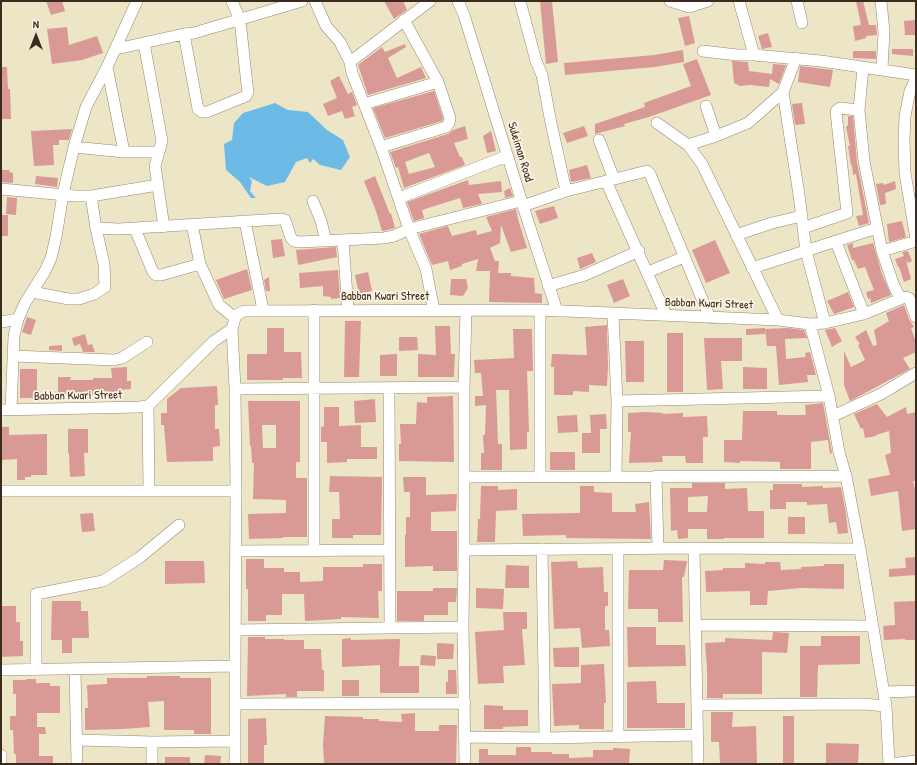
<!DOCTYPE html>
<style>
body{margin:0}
#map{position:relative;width:917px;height:765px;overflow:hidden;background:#ede6c6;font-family:"Patrick Hand",sans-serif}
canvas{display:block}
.frame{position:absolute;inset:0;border:2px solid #3b2a1e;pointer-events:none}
.north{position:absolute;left:16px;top:16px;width:40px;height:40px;-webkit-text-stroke:3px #fcf5e5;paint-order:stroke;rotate:0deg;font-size:11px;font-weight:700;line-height:16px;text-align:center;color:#3b2a1e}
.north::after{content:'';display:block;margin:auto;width:14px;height:18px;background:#3b2a1e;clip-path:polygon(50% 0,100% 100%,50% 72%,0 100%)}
</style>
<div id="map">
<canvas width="917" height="765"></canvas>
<div class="frame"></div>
<div class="north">N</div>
</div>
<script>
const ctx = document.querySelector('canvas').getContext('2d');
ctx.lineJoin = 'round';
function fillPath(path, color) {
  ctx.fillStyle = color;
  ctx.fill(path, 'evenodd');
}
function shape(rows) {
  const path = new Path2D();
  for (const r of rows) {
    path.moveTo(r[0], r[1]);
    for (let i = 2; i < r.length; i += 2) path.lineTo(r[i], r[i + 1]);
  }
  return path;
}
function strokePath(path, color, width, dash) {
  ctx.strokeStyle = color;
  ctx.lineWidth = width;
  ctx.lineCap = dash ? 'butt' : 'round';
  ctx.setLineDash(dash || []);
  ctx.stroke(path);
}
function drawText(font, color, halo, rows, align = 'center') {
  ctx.font = font + ' "Patrick Hand",sans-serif';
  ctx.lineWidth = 3.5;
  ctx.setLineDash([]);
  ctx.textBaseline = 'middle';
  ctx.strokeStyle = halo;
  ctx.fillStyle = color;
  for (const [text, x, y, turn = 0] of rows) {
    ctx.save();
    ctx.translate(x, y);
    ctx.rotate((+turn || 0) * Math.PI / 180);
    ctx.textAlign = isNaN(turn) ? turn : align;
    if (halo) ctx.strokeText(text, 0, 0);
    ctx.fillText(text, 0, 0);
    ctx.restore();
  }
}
fillPath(shape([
 [275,103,288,110,308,112,327,130,343,140,350,157,341,170,320,165,313,159,310,163,307,158,296,162,285,182,267,186,249,177,252,181,250,191,256,198,251,198,240,182,226,170,224,144,232,140,234,123,243,113]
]), '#6dbae7');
fillPath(shape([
 [46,1,62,1,65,11,51,15],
 [384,1,403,1,407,10,394,19],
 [540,1,552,1,558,62,546,64],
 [856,1,863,1,869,25,876,25,877,35,866,36,866,38,855,41,853,26,861,25],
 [689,16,695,43,685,46,678,18],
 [916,20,916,35,905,35,904,21],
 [67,27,69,45,97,36,103,53,82,60,52,64,47,29],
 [768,33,772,47,762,49,758,36],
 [405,44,406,47,388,58,397,78,421,67,426,78,368,95,358,65,382,47,385,52],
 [892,49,913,49,913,56,892,54],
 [683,50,684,62,655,67,565,75,564,63,654,55],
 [853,51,876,51,876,59,853,58],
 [697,59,711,95,649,117,624,124,625,126,595,134,595,124,645,107,644,103,691,86,683,64],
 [732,61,748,62,749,71,772,74,773,64,786,65,779,84,770,79,769,87,750,85,740,86,734,83],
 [800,66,833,70,830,87,798,82],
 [1,67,7,67,8,89,10,89,11,119,1,119],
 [339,76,348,94,352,92,357,105,352,107,355,116,345,119,342,111,328,116,323,104,337,98,330,81],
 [434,91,443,118,442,121,385,138,373,108],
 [802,103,805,124,795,125,792,104],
 [848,116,853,116,857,162,869,223,859,226,856,216,863,215,856,174,853,175,852,165,851,165,848,146,850,146,846,127,848,125],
 [465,126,468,139,454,143,460,157,462,157,465,165,404,188,398,167,396,168,390,152,448,134,453,130],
 [429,153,435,167,409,174,405,162],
 [584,126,588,136,567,143,563,133],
 [72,129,69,140,59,140,59,145,53,145,54,165,34,166,31,131],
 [491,131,496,151,487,153,483,136],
 [587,165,591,178,571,182,569,170],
 [1,170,10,170,9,172,13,173,13,183,1,182],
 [36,176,58,178,57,187,35,184],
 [375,176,390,214,391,213,395,228,383,231,382,231,376,211,364,181],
 [468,180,469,185,501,181,502,192,478,194,482,204,463,208,460,198,422,210,424,218,414,221,407,202],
 [895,181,896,189,885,193,886,204,880,205,876,184,883,183,884,185],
 [510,188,513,196,505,198,504,191],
 [7,197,17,198,16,215,6,214],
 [554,206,558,218,540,224,535,211],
 [516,209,518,219,527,248,511,252,501,225,500,243,490,248,495,261,499,261,498,273,511,273,511,276,534,278,535,293,542,294,542,303,489,302,490,271,476,271,478,259,462,264,462,266,450,270,448,261,432,265,419,234,448,226,452,236,476,230,477,235,492,231,486,217],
 [1,215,8,215,8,236,1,236],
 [902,221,906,237,889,242,887,224],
 [282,239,285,256,273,258,271,240],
 [715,240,730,273,706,283,692,250],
 [853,243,853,248,873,243,882,274,891,295,871,303,870,298,868,299,866,292,874,290,865,267,858,269,854,260,852,260,847,245],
 [336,247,337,257,298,265,296,250],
 [908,251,912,261,908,263,906,260,911,279,904,282,899,267,898,267,895,259,904,256,902,252],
 [592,253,596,262,580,269,577,258],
 [247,269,252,290,224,299,216,280],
 [338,270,340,298,331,299,331,297,323,296,323,286,300,288,299,273],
 [368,272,372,291,359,294,355,275],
 [269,277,270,291,266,291,264,280],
 [451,279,466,279,468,288,463,296,450,295],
 [623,279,630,296,614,303,607,285],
 [848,292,854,307,834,314,827,301],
 [904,305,909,319,914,327,911,328,916,342,916,352,903,358,910,369,850,401,844,385,844,351,851,367,865,360,858,345,860,344,855,337,866,330,873,346,877,345,874,330,889,321,886,313],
 [27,317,36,320,31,335,22,332],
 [345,321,361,321,359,377,344,377],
 [607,325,608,367,607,386,589,385,589,392,573,391,573,395,554,395,554,367,551,367,552,354,587,355,585,327],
 [435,326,450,326,451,354,455,354,454,377,418,377,418,354,436,355],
 [267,328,284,328,284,352,301,352,302,378,283,378,283,380,247,380,247,354,267,354],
 [765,328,765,334,746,335,746,329],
 [788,328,804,330,807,338,785,339,786,359,806,357,805,353,810,352,816,375,807,375,808,382,779,385,776,346,767,346,765,329],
 [835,328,842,341,832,347,825,330],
 [513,329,532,329,533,371,527,371,529,432,527,432,527,449,510,450,509,390,496,390,498,444,502,444,502,470,481,470,481,453,484,453,483,435,485,435,486,405,475,406,475,396,483,396,481,373,475,373,474,360,514,358],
 [667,333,683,333,683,392,667,392],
 [85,334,88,345,92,344,95,352,83,352,80,344,74,346,72,338],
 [399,337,417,337,418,350,399,351],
 [704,338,742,338,742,361,721,361,723,389,707,390],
 [625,341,644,341,644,382,626,382],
 [62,345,62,351,49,350,49,346],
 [397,354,397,376,380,376,380,355],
 [127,367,127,381,131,381,131,389,120,390,120,394,93,395,58,394,58,377,71,377,70,380,93,380,93,378,112,378,111,368],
 [743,367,767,368,767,389,743,389],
 [20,369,37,369,37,398,20,398],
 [217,386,218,405,215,405,215,429,219,429,220,446,213,447,213,461,167,462,164,425,161,425,161,413,167,413,167,399,181,388],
 [453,396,454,462,399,461,399,444,401,444,400,424,416,424,417,402,427,403,427,397],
 [375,399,376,422,355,423,354,401],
 [248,401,300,401,300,462,296,462,296,478,307,478,307,537,283,537,283,538,249,539,248,514,286,513,286,500,253,499,254,463,252,463,251,446,250,446],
 [262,425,276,425,276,448,263,448],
 [823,403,832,453,830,454,828,440,811,442,811,469,780,469,780,462,740,461,740,463,724,462,724,440,742,440,743,411,777,411,777,415,806,415,805,405],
 [877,404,887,417,906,407,907,414,916,412,916,481,913,481,916,494,916,529,902,531,898,491,871,496,868,479,890,475,885,455,891,453,889,431,876,435,876,436,865,438,863,428,861,429,854,414],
 [324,407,339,407,339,426,361,425,361,447,377,447,377,459,347,459,347,462,327,463,327,442,321,442,321,427,324,426],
 [645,412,663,413,663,414,683,413,683,417,707,416,708,437,703,437,703,463,686,463,685,456,662,456,663,462,629,463,631,432,628,432,628,413],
 [606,414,607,429,600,429,600,453,582,453,582,433,591,433,590,415],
 [577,415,578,432,558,433,557,416],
 [1,427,9,427,9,435,47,434,47,475,31,475,31,477,25,477,25,480,17,480,17,459,1,460],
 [68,429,88,429,88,453,84,453,85,476,70,477,69,453,68,453],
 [550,452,575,452,575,470,550,470],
 [330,476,382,477,381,535,353,535,353,538,332,538,332,519,340,519,339,492,329,492],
 [403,477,426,477,426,495,457,494,456,511,431,512,431,531,457,531,457,571,433,571,433,566,405,567,405,535,406,535,406,517,410,517,410,492,404,492],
 [692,483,725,483,725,489,747,488,748,511,764,511,764,538,724,538,724,539,707,539,707,529,688,529,688,538,678,539,677,530,671,531,670,488,692,488],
 [708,496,707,512,688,512,688,497],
 [773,484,802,484,802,487,823,486,823,488,841,487,846,513,848,533,838,534,836,522,829,523,827,504,807,505,807,502,786,502,786,509,770,509,770,490,773,490],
 [481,486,498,486,498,490,517,489,517,510,496,511,495,542,477,542,478,519,480,519],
 [580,486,594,486,594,492,612,493,612,512,636,512,635,504,649,502,651,539,566,538,566,535,523,536,522,514,580,513],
 [93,513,95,531,82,532,80,514],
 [788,517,805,517,805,534,788,534],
 [915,557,916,575,889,577,889,569,906,568,905,558],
 [246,559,264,559,264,568,284,568,284,572,300,572,300,582,323,581,323,567,363,567,363,564,382,564,382,591,378,591,379,618,341,617,341,619,305,621,304,594,282,594,282,615,266,615,266,621,248,621,248,589,246,589],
 [664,560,687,561,684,577,682,577,683,622,658,622,658,609,628,609,629,570,663,570],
 [165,561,204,561,205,583,165,584],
 [577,561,578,568,603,567,604,592,608,592,608,606,605,606,605,630,609,630,610,646,582,648,580,628,554,629,551,562],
 [765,562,780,562,781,570,801,569,801,567,824,566,824,564,844,564,844,589,801,588,768,591,767,605,750,605,750,591,706,592,705,571,723,570,723,568,745,568,745,563,765,564],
 [506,565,529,566,529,588,505,588],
 [433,588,457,588,456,602,448,602,448,615,424,615,424,621,397,621,397,591,433,591],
 [476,588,504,589,503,609,476,608],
 [52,601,81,601,81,611,88,611,89,638,72,638,72,653,62,653,62,640,51,640],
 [916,601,916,640,905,640,905,639,884,640,883,626,895,625,894,602],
 [1,606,16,606,16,622,20,622,20,641,23,641,23,656,1,657],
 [503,612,527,612,527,629,522,629,525,665,503,666,504,683,478,684,475,632,504,630],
 [627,627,656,627,656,645,685,645,686,666,628,667],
 [773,632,789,633,787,653,762,652,762,694,723,694,723,698,707,698,707,668,705,643,725,642,725,638,772,640],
 [821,636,860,636,860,664,818,665,817,697,800,697,800,646,821,646],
 [248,637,265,637,265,639,284,639,284,640,304,640,304,649,321,649,322,670,324,670,324,691,297,691,297,697,286,697,286,694,247,696],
 [351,638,351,640,400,639,399,666,419,666,419,693,380,693,380,665,342,667,342,639],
 [437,643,454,644,453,659,437,659],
 [579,647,579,667,554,667,553,648],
 [421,655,436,656,435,666,420,665],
 [604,664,606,703,604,703,604,729,579,729,579,725,554,726,552,684,581,683,581,665],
 [448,670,456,670,457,694,446,694,446,682,448,682],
 [147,676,180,676,180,678,211,678,211,734,194,734,194,730,164,730,164,701,148,702,150,727,123,729,85,730,85,708,88,708,87,685,107,684,107,678,147,678],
 [26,679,36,679,36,683,50,683,50,686,60,686,60,713,37,713,37,727,45,727,46,734,39,734,39,756,53,756,53,764,16,764,16,754,14,754,13,730,10,730,10,716,16,716,16,694,13,694,13,680,26,680],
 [342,680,359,680,359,696,342,696],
 [656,681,657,703,685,703,685,728,627,728,627,682],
 [484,705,503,706,503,710,528,710,528,726,503,727,503,729,484,729],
 [711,712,733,712,732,727,756,726,757,764,720,764,719,742,711,742],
 [415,713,415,731,439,731,439,725,457,725,456,764,324,764,323,744,325,716,363,717,363,719,379,719,379,721,402,722,401,714],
 [783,716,794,716,794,764,783,764],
 [266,718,267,745,264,745,264,764,248,764,248,719],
 [826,743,859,744,858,764,826,764],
 [516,747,531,747,531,752,552,752,552,754,569,754,569,758,593,757,593,750,613,750,613,748,630,749,629,764,479,764,479,749,488,749,488,755,516,755],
 [205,755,221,756,220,764,204,764],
 [165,757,190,757,190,764,165,764]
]), '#d99995');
const minor = shape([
 [315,1,326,26,340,42,350,62,352,73,381,147,409,229,426,269,434,311],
 [458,1,464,15,523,206,557,311],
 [520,1,536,61,542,75,551,123,566,191],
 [670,1,689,7,708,1],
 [739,1,754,55],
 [797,1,802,23],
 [881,1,884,32,882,69],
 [184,34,198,109,202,112,207,112,246,96,248,92,247,85,240,20,232,1],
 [144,43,162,141,155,166,164,227],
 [116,49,184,34,194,33,302,1],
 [703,51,737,55,754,55,821,61,916,75],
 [796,58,783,92,799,195,806,251,825,323],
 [350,62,430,1],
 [107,67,124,152],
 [863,68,859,110,864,161,882,251,894,286,900,298],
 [916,79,910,91,905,116,904,140,905,173,916,239],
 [364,104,438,82],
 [706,106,716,136],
 [657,123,688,145,702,164,778,320],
 [599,140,614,179],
 [688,145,716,136,748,123,783,92],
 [74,147,124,152,158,152],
 [381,147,446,127,449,123,450,118,438,82,404,20],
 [606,181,666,315],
 [1,189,76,196,91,196,158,185],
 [399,198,507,156],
 [313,201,321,221,326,241],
 [523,206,566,191,647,171,650,174,710,318],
 [245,221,263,310],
 [192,224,200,264,219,305,235,318],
 [96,228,119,229,281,219,285,220,291,238,294,241,299,242,384,238,394,236,409,229,521,201],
 [803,228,847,213,836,112,837,110,840,108,859,110],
 [135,229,153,272,156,275,161,275,200,264],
 [736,235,772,223,802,216],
 [343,240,348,310],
 [836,242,864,314],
 [882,251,916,241],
 [752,268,877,228],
 [648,272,684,257],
 [548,286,585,275,639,251],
 [32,292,69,299,79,299,94,294,105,287,104,264,96,228,91,196],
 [613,314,617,401,616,477],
 [1,322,18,319],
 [810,324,829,396,839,452,846,476,860,549,886,706,889,764],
 [232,329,235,389,236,491,235,666,235,764],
 [13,356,114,360,122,358,147,342],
 [389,388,390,628],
 [235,389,464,387],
 [617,401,829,396],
 [148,406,149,491],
 [1,410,139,407,148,406,214,341,232,329,235,318,238,314,244,311,540,310,778,320,810,324,825,323,864,314,905,297,909,298,916,317],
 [11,410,14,336,18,319,25,303,45,271,51,258,56,237,63,194,74,147,86,107,107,67,137,1],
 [833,416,881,394,916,373],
 [656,476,658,548],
 [464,477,846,476],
 [540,477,540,310],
 [1,491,236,491],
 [694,548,698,764],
 [542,549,545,738],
 [618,549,618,737],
 [314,550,314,310],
 [464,550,694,548,860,549],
 [236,551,389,550],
 [696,625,873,626],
 [235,630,463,627],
 [75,669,77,764],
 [1,670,235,666],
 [36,670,36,594,103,581,139,558,179,525],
 [884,692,916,691],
 [235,704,465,703],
 [697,705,863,704,886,706],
 [465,737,545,738,698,735],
 [78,740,152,742,235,741],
 [152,742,152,764],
 [1,755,1,764],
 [465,764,463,627,464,550,464,387,466,311],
 [889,764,916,761]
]);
strokePath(minor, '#948872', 12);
strokePath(minor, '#fff', 11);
drawText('12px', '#3b2a1e', '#fcf5e5', [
 ["Suleiman Road",520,152,73],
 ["Babban Kwari Street",385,297],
 ["Babban Kwari Street",709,304,2],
 ["Babban Kwari Street",78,396,-1]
]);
</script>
